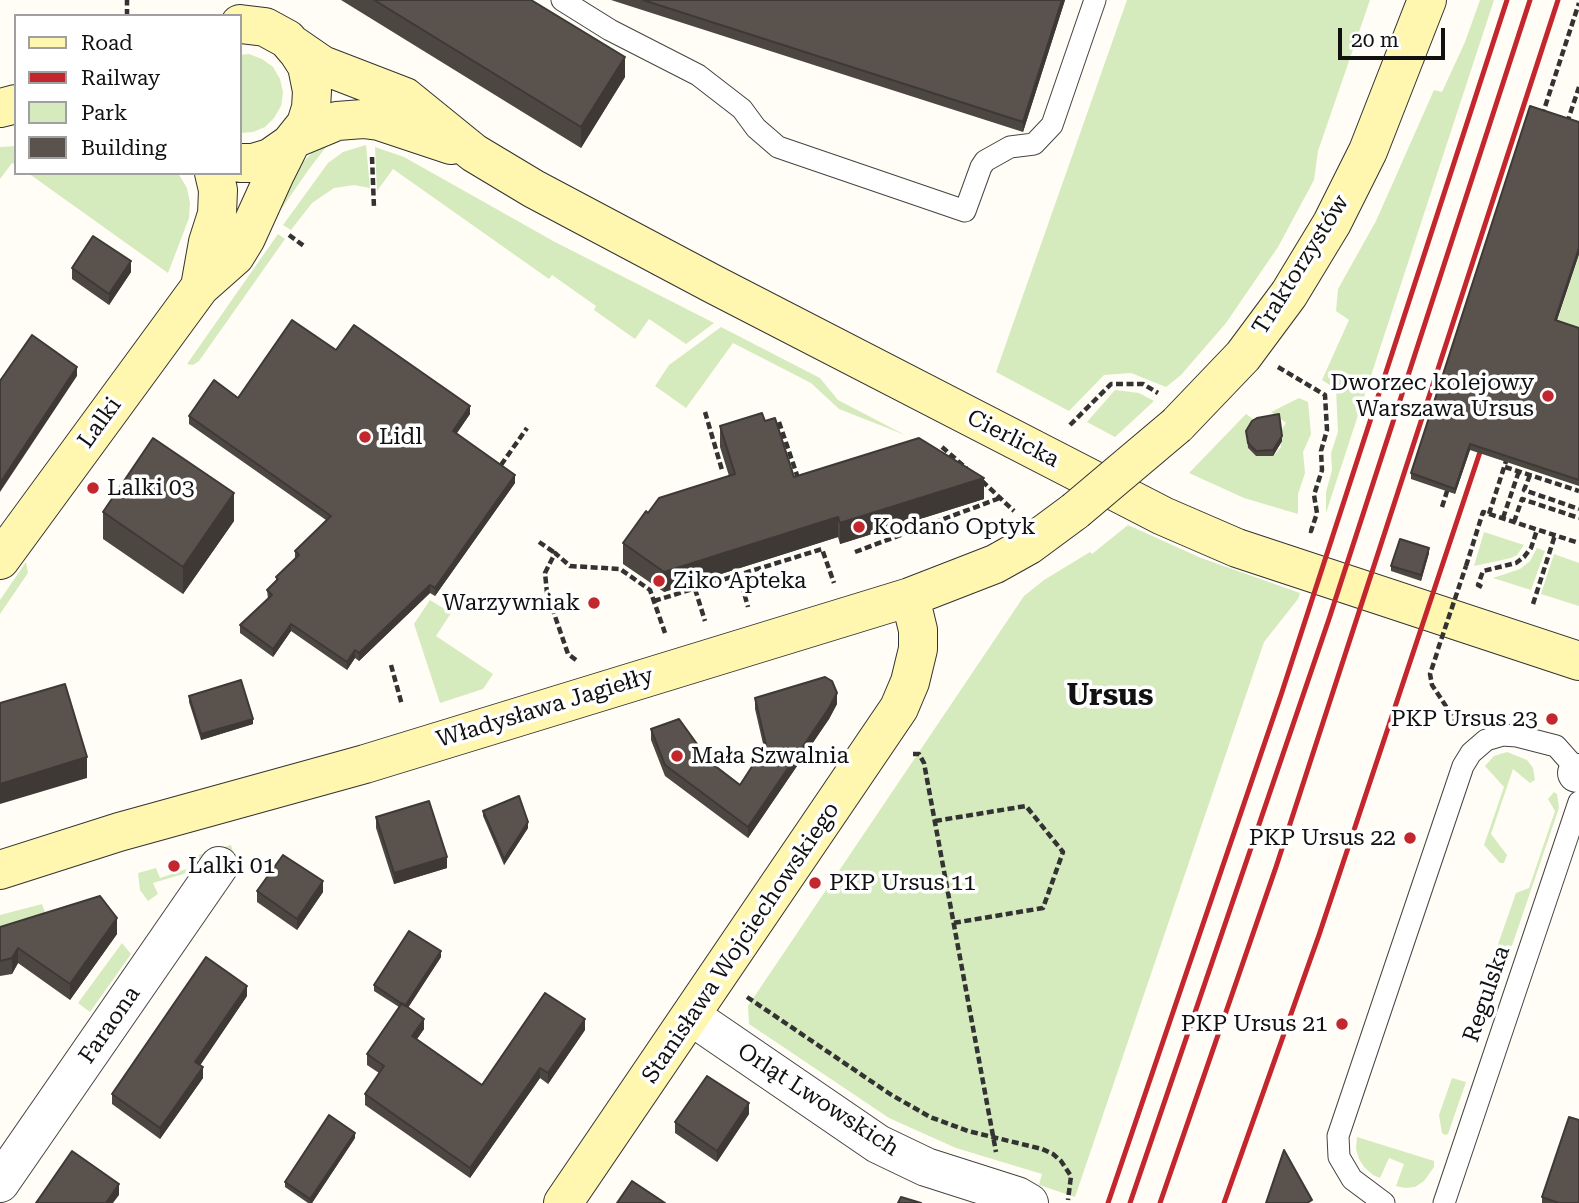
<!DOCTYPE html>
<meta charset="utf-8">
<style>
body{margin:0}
#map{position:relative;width:1579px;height:1203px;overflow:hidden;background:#fffdf5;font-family:"Roboto Serif",serif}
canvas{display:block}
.legend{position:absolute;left:14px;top:14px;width:228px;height:161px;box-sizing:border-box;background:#fff;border:2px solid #a0a0a0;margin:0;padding:9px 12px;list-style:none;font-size:21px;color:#111}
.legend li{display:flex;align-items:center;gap:14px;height:35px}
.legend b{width:35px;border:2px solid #a0a0a0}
.scale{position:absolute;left:1338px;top:28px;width:107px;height:32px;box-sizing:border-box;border:4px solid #111;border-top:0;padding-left:9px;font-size:21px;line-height:24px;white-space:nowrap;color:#111;-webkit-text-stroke:5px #fff;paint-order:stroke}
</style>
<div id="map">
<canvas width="1579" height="1203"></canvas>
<ul class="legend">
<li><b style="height:9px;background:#fff6b0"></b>Road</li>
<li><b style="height:9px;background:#c4262e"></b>Railway</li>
<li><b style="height:19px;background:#d5ebbd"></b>Park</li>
<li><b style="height:19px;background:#5a524d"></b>Building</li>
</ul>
<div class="scale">20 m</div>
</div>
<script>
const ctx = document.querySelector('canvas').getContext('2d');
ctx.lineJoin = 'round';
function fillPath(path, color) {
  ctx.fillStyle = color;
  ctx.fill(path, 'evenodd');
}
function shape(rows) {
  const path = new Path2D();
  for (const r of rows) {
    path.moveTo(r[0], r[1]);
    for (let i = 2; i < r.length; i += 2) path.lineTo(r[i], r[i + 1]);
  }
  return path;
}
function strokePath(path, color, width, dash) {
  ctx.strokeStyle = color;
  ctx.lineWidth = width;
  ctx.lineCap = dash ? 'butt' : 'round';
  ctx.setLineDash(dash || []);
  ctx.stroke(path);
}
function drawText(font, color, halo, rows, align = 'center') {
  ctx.font = font + ' "Roboto Serif",serif';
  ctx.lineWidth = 7;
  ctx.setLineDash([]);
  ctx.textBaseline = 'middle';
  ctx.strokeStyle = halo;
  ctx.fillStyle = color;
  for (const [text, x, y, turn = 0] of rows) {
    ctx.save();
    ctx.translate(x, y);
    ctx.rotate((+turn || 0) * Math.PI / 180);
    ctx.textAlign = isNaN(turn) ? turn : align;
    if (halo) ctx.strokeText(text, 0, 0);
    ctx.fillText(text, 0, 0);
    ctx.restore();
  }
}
fillPath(shape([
 [1127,0,1370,0,1318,151,1314,180,1278,247,1226,323,1181,375,1166,387,1131,373,1104,375,1069,411,996,372],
 [1480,0,1494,0,1326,513,1326,492,1332,470,1331,453,1338,432,1336,389,1322,380,1349,320,1336,311,1338,289,1376,221,1434,90,1442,92,1465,42],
 [249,54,262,59,273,67,280,79,283,92,281,106,274,118,265,127,253,132,241,133,240,55],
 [335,140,326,147,309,169,282,208,275,210,293,172,317,148],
 [366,145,370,188,354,185,334,188,312,203,291,230,283,225,328,163,343,152],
 [16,146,16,165,12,163,0,179,0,147],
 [375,147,404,157,555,242,714,323,686,344,649,319,635,339,594,310,596,306,552,275,549,279,393,169,377,191],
 [28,173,178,173,187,188,190,203,189,218,168,273],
 [278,234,285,239,199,361,193,365,187,364],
 [1579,254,1579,333,1556,325],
 [721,327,820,378,838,400,905,435,839,409,811,383,733,343,686,408,655,386,669,365],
 [1115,390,1139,393,1154,401,1115,437,1087,422],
 [1299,398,1308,402,1311,434,1303,452,1305,473,1298,494,1298,514,1244,498,1189,473,1246,414,1259,423,1248,432,1246,437,1248,449,1256,456,1273,456,1281,447,1280,432,1286,423,1271,412],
 [1128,525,1201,558,1300,593,1298,599,1264,642,1075,1197,1039,1185,1042,1174,956,1148,889,1118,749,1024,748,1006,1024,596,1044,580,1090,552,1092,554],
 [1484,532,1524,545,1517,555,1511,558,1474,566],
 [1537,548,1545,551,1531,590,1493,578,1520,569,1530,561],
 [1554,554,1579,563,1579,606,1541,594],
 [26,562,28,573,0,614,0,600],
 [430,600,451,613,436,636,493,674,483,689,440,703,414,624],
 [1507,752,1527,760,1533,768,1535,780,1530,783,1513,769,1491,834,1507,855,1504,863,1500,863,1484,845,1504,787,1485,766,1494,756],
 [1554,792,1557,794,1559,808,1505,966,1495,953,1516,893,1529,888,1555,811,1548,799],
 [231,845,236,862,197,870,153,883,158,894,148,901,140,890,138,873,156,868,160,878,189,868,186,859],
 [42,904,48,921,0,937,0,915],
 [122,943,131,954,90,1012,78,1003],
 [1452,1078,1466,1082,1448,1134,1445,1135,1442,1133,1439,1115],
 [1357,1137,1434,1161,1434,1167,1424,1181,1415,1187,1405,1188,1396,1186,1404,1164,1389,1158,1380,1178,1373,1175,1364,1167,1359,1159,1356,1149]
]), '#d5ebbd');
const lane = shape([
 [562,0,610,30,698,75,742,109,756,128,778,147,965,211,981,167,985,161,1010,147,1034,144,1052,125,1095,0],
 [1384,1203,1352,1179,1339,1157,1338,1136,1463,766,1471,753,1486,740,1503,735,1517,736,1556,746,1572,764,1579,781],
 [1444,1203,1579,802]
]);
const street = shape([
 [1577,773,1579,773],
 [691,1016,878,1144,926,1167,1017,1196,1029,1203],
 [0,1183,219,866]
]);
const secondary = shape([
 [240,24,265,27,287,39,298,52,307,66,312,91,311,108,306,124,290,144,270,158,253,163,240,163],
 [293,45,322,65,405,97,474,153,534,189,713,284,1163,516,1237,548,1579,661],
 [0,108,16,104],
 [296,138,337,121,363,119,379,121,451,145],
 [200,287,208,242,217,214,218,190,214,173],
 [1177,425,1243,356,1289,294,1332,223,1368,151,1427,0],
 [0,560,200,287,235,256,246,238,275,174,290,144],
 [0,870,119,832,365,764,910,597,995,564,1029,545,1075,511],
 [563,1203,899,708,910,682,918,649,918,630,910,597]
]);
strokePath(lane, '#444', 23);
strokePath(street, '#444', 40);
strokePath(secondary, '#333', 40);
strokePath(shape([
 [127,16,127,0],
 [1542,116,1579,3],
 [1567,123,1579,87],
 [372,157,374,208],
 [289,235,304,246],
 [1278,367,1325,395,1327,430,1321,451,1322,470,1314,495,1317,513,1311,531,1308,530],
 [705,412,722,470],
 [779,422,799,481],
 [1070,425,1111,384,1143,384,1158,393],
 [942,447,967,469],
 [501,465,527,428],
 [1505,467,1579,491],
 [1530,475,1524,490,1579,509],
 [982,481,1014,511],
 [1442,507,1448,488],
 [1489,514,1507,458],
 [1503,518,1519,471],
 [1514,522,1522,499,1579,518],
 [539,542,555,553],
 [855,552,1000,498],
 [1466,566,1483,512,1579,543],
 [739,575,748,607],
 [1482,587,1478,585,1483,571,1516,563,1524,557,1531,548,1537,530],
 [695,589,705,621],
 [654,601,822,549,834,583],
 [1533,604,1555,535],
 [1437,653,1430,674,1432,685,1457,723],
 [576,660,568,654,547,593,545,573,555,553,570,566,620,569,650,590,665,633],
 [391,665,402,705],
 [913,754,919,754,924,763,996,1152],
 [935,821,1026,806,1063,852,1043,908,953,923],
 [747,997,890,1094,930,1117,968,1131,1042,1149,1053,1154,1061,1161,1071,1176,1068,1200]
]), '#333', 4.5, [7, 3.5]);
strokePath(lane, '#fff', 21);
strokePath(street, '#fff', 38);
strokePath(secondary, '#fff6b0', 38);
strokePath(shape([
 [1108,1203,1281,695,1507,0],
 [1130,1203,1329,619,1530,0],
 [1160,1203,1276,867,1558,0],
 [1224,1203,1319,935,1486,434]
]), '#c4262e', 5);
const secondaryBridge = shape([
 [1075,511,1177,425]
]);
strokePath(secondaryBridge, '#333', 40, []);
strokePath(shape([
 [1438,649,1466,566]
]), '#333', 4.5, [7, 3.5]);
strokePath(secondaryBridge, '#fff6b0', 38);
fillPath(shape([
 [341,0,531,0,625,77,581,148],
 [611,0,1065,0,1023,132],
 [1579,122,1579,254,1557,320,1579,328,1579,486,1470,450,1455,494,1411,479,1411,473],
 [72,268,131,272,109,305,72,279],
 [336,350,470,414,456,434,515,483,435,596,430,593,359,661,355,658,347,670,291,631,273,657,240,633,240,625,268,599,267,590,276,581,276,577,295,559,295,551,326,520,189,424,189,416,238,398],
 [765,421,794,477,984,499,840,544,838,537,664,592,623,564,623,543,648,513,729,476,720,447,720,426],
 [1246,431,1282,441,1273,456,1256,456,1248,448],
 [103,512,234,521,183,594,103,539],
 [1429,553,1421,581,1391,571,1391,566],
 [189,696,253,724,201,740,189,702],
 [755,698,837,704,829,719,748,838,665,776,651,740,651,729,710,762,740,785,764,748,755,709],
 [483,811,528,828,504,865,483,816],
 [376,817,447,868,394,884,376,828],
 [257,891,323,892,297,930,257,902],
 [0,927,117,934,70,1000,18,963,12,974,0,976],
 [441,957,408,1008,424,1029,417,1039,482,1085,585,1030,548,1084,540,1078,470,1178,365,1105,365,1094,379,1073,367,1065,367,1054,399,1007,374,991,374,985],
 [247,996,200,1065,203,1078,160,1139,112,1104,112,1094],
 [749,1114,717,1162,675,1133,675,1122],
 [355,1138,312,1203,308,1203,285,1187,285,1182],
 [1542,1197,1579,1203,1542,1203]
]), '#4d4742');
fillPath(shape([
 [1062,0,1065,0,1023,132,1023,122],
 [625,57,625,77,581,148,581,127],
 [1579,248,1579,254,1555,326,1555,320],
 [131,261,131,272,109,305,109,294],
 [77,367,77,376,0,492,0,483],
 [470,406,470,414,453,439,453,431],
 [1282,436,1282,441,1273,456,1273,450],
 [1470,444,1470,450,1455,494,1455,489],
 [515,475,515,483,435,596,435,588],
 [984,478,984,499,840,544,840,523],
 [234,493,234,521,183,594,183,567],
 [838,517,838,537,664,592,664,572],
 [1429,548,1429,553,1421,581,1421,575],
 [430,585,430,593,359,661,359,653],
 [291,624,291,631,273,657,273,649],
 [355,650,355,658,347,670,347,662],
 [837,693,837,704,829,719,748,838,748,827],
 [253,719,253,724,201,740,201,734],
 [87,757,87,778,0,804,0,784],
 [528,822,528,828,504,865,504,859],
 [447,857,447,868,394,884,394,873],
 [323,881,323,892,297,930,297,919],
 [117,918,117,934,70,1000,70,984],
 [18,948,18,963,12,974,12,958],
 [441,951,441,957,405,1012,405,1006],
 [247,986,247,996,195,1073,195,1062],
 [424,1019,424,1029,412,1046,412,1036],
 [585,1019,585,1030,548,1084,548,1073],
 [203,1067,203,1078,160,1139,160,1128],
 [540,1068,540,1078,470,1178,470,1168],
 [749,1103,749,1114,717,1162,717,1151],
 [355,1133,355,1138,312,1203,310,1203,310,1199],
 [119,1184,119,1195,113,1203,106,1203]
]), '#3f3936');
const building = shape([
 [374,0,531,0,625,57,581,127,374,0],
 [643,0,1062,0,1023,122,643,0],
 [1530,106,1579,122,1579,248,1555,320,1579,328,1579,480,1470,444,1455,489,1411,473,1530,106],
 [93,236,131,261,109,294,72,268,93,236],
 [292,320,336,350,354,325,470,406,453,431,515,475,435,588,430,585,359,653,355,650,347,662,291,624,273,649,240,625,272,595,267,590,278,579,276,577,299,555,295,551,331,516,189,416,214,380,238,398,292,320],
 [32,335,77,367,0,483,0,381,32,335],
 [762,413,765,421,775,418,794,477,919,438,984,478,840,523,838,517,664,572,623,543,646,511,648,513,659,498,735,474,720,426,762,413],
 [1279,414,1282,436,1273,450,1256,451,1248,443,1246,431,1252,421,1257,418,1279,414],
 [153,438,234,493,183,567,103,512,153,438],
 [1400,539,1429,548,1421,575,1391,566,1400,539],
 [825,677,832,681,837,693,829,708,748,827,665,765,651,729,679,719,710,762,740,785,766,745,755,698,825,677],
 [241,680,253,719,201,734,189,696,241,680],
 [65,684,87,757,0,784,0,703,65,684],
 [519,796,528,822,504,859,483,811,519,796],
 [429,801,447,857,394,873,376,817,429,801],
 [283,855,323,881,297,919,257,891,283,855],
 [100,896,117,918,70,984,18,948,12,958,0,961,0,927,100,896],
 [409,931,441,951,405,1006,374,985,409,931],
 [206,957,247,986,195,1062,203,1067,160,1128,112,1094,206,957],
 [545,993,585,1019,548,1073,540,1068,470,1168,365,1094,384,1066,367,1054,402,1003,424,1019,412,1036,482,1085,545,993],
 [707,1076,749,1103,717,1151,675,1122,707,1076],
 [329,1115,355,1133,310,1199,285,1182,329,1115],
 [1569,1117,1579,1120,1579,1203,1559,1203,1542,1197,1569,1117],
 [1284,1150,1312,1200,1307,1203,1266,1203,1284,1150],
 [72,1151,119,1184,106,1203,36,1203,72,1151],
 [632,1181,665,1203,617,1203,632,1181],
 [901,1197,921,1203,898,1203,901,1197]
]);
fillPath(building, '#5a524d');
strokePath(building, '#3f3936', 2);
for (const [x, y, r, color] of [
 [1548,396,7,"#c4262e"],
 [365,437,7,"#c4262e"],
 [93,488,7,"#c4262e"],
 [859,527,7,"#c4262e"],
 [659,581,7,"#c4262e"],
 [594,603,7,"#c4262e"],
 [1552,719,7,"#c4262e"],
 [677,756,7,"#c4262e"],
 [1410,838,7,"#c4262e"],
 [174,866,7,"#c4262e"],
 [815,883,7,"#c4262e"],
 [1342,1024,7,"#c4262e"]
]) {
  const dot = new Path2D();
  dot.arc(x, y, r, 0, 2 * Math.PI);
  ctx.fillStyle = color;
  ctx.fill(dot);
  strokePath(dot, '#fff', 2.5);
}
drawText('23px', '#111', '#fff', [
 ["Traktorzystów",1301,265,-58],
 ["Lalki",100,423,-54],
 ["Cierlicka",1013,439,27],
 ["Władysława Jagiełły",545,708,-17],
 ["Stanisława Wojciechowskiego",741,943,-56],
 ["Regulska",1487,994,-71],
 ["Faraona",110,1025,-55],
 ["Orląt Lwowskich",818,1100,33]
]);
drawText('23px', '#111', '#fff', [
 ["Dworzec kolejowy",1534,383,"right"],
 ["Warszawa Ursus",1534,409,"right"],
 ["Lidl",379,437],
 ["Lalki 03",107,488],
 ["Kodano Optyk",873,527],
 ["Ziko Apteka",673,581],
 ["Warzywniak",580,603,"right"],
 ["PKP Ursus 23",1538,719,"right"],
 ["Mała Szwalnia",691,756],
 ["PKP Ursus 22",1396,838,"right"],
 ["Lalki 01",188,866],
 ["PKP Ursus 11",829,883],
 ["PKP Ursus 21",1328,1024,"right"]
], 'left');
drawText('bold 30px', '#111', '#fff', [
 ["Ursus",1110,696]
]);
</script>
